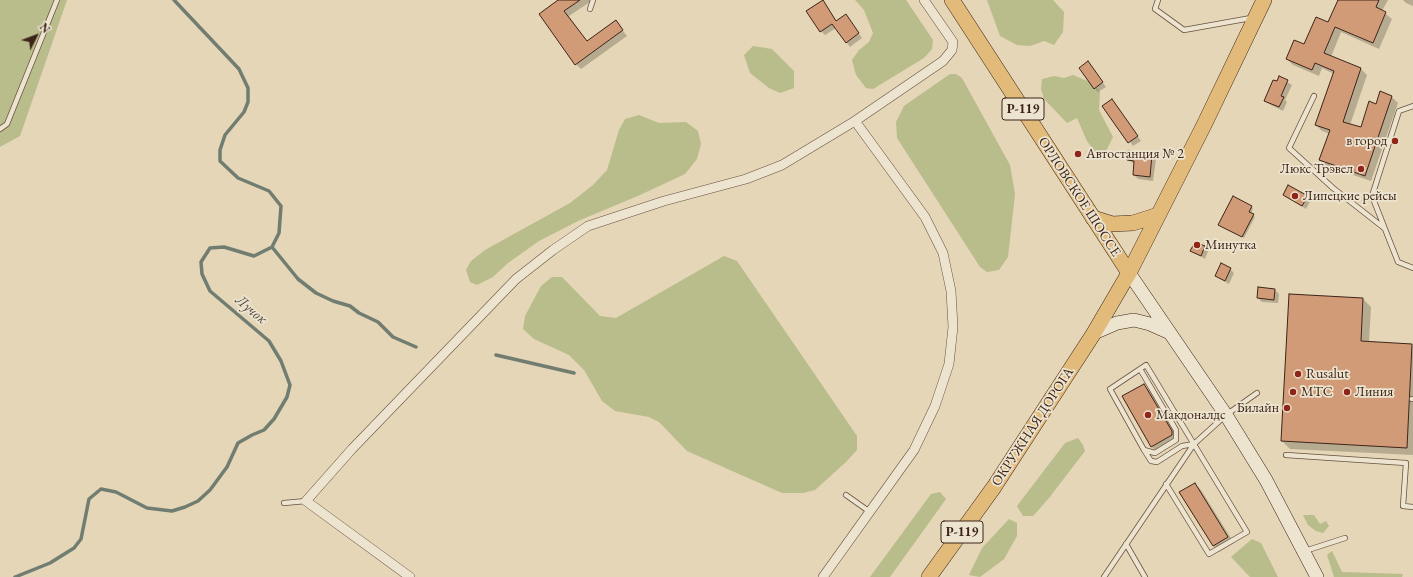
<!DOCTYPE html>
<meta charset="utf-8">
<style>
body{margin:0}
#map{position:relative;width:1413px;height:577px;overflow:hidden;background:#e4d6b6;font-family:"EB Garamond",serif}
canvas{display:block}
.north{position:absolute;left:16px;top:16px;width:40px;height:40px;-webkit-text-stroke:3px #ede4d0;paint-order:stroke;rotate:48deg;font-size:11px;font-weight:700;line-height:16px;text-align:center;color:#3d2418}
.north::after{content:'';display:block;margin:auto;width:14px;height:18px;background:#3d2418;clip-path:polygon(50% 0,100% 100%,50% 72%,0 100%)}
</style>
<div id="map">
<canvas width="1413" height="577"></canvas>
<div class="north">N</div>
</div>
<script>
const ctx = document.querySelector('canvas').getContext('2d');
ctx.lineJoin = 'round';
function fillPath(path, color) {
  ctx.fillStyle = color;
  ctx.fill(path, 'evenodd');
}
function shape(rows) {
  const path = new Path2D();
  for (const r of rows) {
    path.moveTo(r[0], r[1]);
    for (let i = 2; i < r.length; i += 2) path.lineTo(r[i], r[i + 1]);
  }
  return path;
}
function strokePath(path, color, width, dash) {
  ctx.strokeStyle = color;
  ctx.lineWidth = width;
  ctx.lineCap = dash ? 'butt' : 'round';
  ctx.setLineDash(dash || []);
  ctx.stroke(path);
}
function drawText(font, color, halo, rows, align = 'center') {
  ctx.font = font + ' "EB Garamond",serif';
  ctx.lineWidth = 3.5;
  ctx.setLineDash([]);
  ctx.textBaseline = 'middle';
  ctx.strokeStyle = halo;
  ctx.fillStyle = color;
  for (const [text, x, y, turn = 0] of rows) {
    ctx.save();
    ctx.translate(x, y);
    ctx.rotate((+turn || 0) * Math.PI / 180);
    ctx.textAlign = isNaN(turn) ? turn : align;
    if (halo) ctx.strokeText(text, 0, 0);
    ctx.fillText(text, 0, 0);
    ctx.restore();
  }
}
fillPath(shape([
 [0,0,67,0,20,136,0,147],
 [855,0,906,0,933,40,932,49,924,58,873,89,866,88,856,75,852,60,859,50,869,42,873,33,864,10],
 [987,0,1053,0,1064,12,1063,32,1054,45,1044,41,1030,46,1017,45,1000,36],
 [753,46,772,49,794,71,794,88,780,93,769,88,750,73,744,55],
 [950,74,956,74,962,78,1010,165,1015,194,1008,257,999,270,987,272,980,267,897,138,896,122,904,106],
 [1073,75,1092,83,1100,92,1099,110,1113,137,1106,151,1095,152,1087,141,1077,118,1067,123,1044,99,1041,89,1042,79,1054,76,1064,78],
 [639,115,659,123,686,122,698,131,701,144,697,159,685,174,640,195,578,221,539,241,508,263,493,277,477,285,470,282,466,270,471,261,485,250,570,203,593,185,607,170,619,130,625,119],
 [724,256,737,261,857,436,857,450,846,462,815,490,803,493,782,493,687,451,659,422,649,417,615,411,602,401,584,370,569,355,534,339,523,329,525,316,541,286,552,277,562,277,600,316,616,318],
 [1078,438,1083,445,1085,451,1049,498,1033,516,1023,516,1017,506,1065,443],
 [940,492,946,499,890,577,870,577,931,494],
 [1303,515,1314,515,1320,524,1326,521,1329,526,1323,533,1316,531,1308,525],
 [1009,519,1017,523,1017,536,1004,559,980,577,969,575,982,548],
 [1252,539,1261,543,1278,577,1250,577,1231,557],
 [1332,551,1342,572,1403,574,1402,577,1334,577,1327,555]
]), '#b9bc8b');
fillPath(shape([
 [561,0,593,0,569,16,587,42,616,22,627,36,581,69,576,64],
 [1339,0,1388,0,1382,11,1392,19,1379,49,1341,32,1331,57,1361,69,1367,75,1350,125,1361,129,1376,105,1392,97,1398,103,1371,181,1326,166,1320,160,1330,134,1322,131,1316,125,1334,74,1322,68,1319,76,1293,65,1287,59,1328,24],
 [1403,0,1413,0,1413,6,1406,3],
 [823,1,837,22,849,19,862,38,850,47,836,28,825,35,821,31],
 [1091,66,1106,87,1098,92,1095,88],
 [1279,77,1292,85,1285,100,1287,102,1283,111,1269,104,1265,100],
 [1112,100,1141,141,1133,146,1104,106],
 [1129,152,1152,155,1156,159,1153,181,1138,179,1134,175,1135,164,1128,160],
 [1284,195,1307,196,1311,200,1306,209],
 [1233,197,1253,208,1251,214,1255,217,1244,238,1221,226],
 [1204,247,1208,251,1205,259,1192,251],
 [1230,269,1234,273,1229,284,1216,276],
 [1275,290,1279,294,1278,303,1262,302,1258,298],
 [1363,299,1371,307,1369,342,1413,346,1413,455,1290,449,1282,441],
 [1144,385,1150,391,1178,438,1157,452,1151,446],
 [1195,484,1201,490,1234,543,1219,552,1213,546]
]), '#0003');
strokePath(shape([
 [272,247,298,279,316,293,333,301,350,306,359,313,378,322,393,337,416,347],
 [496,355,574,373],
 [15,577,50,563,74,548,81,539,89,499,101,489,116,492,147,508,172,511,185,507,198,501,210,490,227,467,238,443,252,435,264,430,274,419,287,397,290,385,281,361,269,341,210,291,202,274,201,262,210,248,224,247,254,256,272,247,279,233,281,206,269,191,238,178,220,161,220,150,225,135,244,112,248,102,248,88,239,69,174,0]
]), '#727d72', 3.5);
const building = shape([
 [558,0,580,0,564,11,587,41,616,20,623,30,575,65,539,14,558,0],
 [823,0,836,21,846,14,859,33,846,43,832,24,820,32,806,11,823,0],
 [1338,0,1379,0,1376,7,1386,12,1373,43,1335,27,1324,53,1361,68,1343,122,1361,127,1369,101,1376,104,1380,91,1392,96,1365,176,1319,160,1330,130,1315,125,1334,71,1315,63,1312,70,1286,59,1294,40,1304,44,1316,17,1328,22,1338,0],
 [1088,61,1103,82,1094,89,1079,68,1088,61],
 [1279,76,1288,80,1281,96,1284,97,1279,107,1264,101,1273,80,1277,81,1279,76],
 [1112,99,1138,136,1128,143,1102,106,1112,99],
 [1128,151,1152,154,1150,177,1133,175,1134,161,1127,160,1128,151],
 [1288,185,1308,196,1302,206,1283,195,1288,185],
 [1233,196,1252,206,1249,212,1254,214,1242,237,1218,225,1233,196],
 [1195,242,1205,246,1201,256,1190,251,1195,242],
 [1221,263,1231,268,1225,281,1215,276,1221,263],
 [1258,287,1275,289,1274,300,1257,298,1258,287],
 [1289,294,1363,298,1361,341,1412,344,1407,448,1281,441,1289,294],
 [1144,384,1172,431,1172,435,1151,447,1122,396,1144,384],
 [1195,483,1228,537,1213,546,1179,492,1195,483]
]);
fillPath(building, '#d19b78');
strokePath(building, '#3d2418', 1);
const service = shape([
 [1158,0,1155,9,1184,30,1251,18],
 [590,9,593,0],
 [1314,96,1289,148,1333,188,1384,228],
 [1413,106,1399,111,1372,196,1398,262,1413,268],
 [0,129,7,124,57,0],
 [1140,369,1176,430,1176,440,1155,453,1144,450,1110,389,1146,365,1247,532,1209,554,1166,484],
 [1412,399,1413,399],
 [1144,450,1151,461,1157,462,1182,446,1194,444],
 [1286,455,1406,463,1403,506,1413,507],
 [846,495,870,512],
 [284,503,306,501],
 [1126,544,1145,577],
 [1305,551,1345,538],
 [1104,577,1194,444,1226,415,1257,393]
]);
const minor = shape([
 [410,577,306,501,352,449,516,279,553,250,588,226,664,201,746,179,782,165,855,121],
 [823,577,914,450,935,406,949,364,953,327,951,291,943,253,925,217,855,121,943,61,952,50,953,42,924,0]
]);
const secondary = shape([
 [1129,273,1226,415,1266,480,1317,577],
 [1094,333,1117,323,1134,320,1150,324,1168,332]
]);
const primary = shape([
 [1093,218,1112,224,1133,223,1158,215],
 [1129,273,1204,125,1264,0]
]);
const trunk = shape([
 [929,577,994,487,1094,333,1129,273,952,0]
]);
strokePath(service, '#675040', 6);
strokePath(minor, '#675040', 10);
strokePath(secondary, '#3d2418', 14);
strokePath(primary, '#3d2418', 16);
strokePath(trunk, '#3d2418', 16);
strokePath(service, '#ede4d0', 4.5);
strokePath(minor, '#ede4d0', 9);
strokePath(secondary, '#ede4d0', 13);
strokePath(primary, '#e2bb7b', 15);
strokePath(trunk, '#e2bb7b', 15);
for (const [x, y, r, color] of [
 [1395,141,4,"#8f2418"],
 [1078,154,4,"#8f2418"],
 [1361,169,4,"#8f2418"],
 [1295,196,4,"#8f2418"],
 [1197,245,4,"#8f2418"],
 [1298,374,4,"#8f2418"],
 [1293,392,4,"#8f2418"],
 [1347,392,4,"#8f2418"],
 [1287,408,4,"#8f2418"],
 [1148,415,4,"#8f2418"]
]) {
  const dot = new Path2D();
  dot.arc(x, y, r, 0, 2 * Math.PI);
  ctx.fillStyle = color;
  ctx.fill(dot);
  strokePath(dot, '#ede4d0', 1.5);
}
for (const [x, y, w] of [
 [1023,109,42],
 [962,532,42]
]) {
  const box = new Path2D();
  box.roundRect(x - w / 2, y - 11, w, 22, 3);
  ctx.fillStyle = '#ede4d0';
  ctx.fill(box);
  strokePath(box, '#3d2418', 1);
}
drawText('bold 13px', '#3d2418', null, [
 ["Р-119",1023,109],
 ["Р-119",962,532]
]);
drawText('14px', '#3d2418', '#ede4d0', [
 ["в город",1387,141,"right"],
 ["Автостанция № 2",1086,154],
 ["Люкс Трэвел",1353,169,"right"],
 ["Липецкие рейсы",1303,196],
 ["Минутка",1205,245],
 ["Rusalut",1306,374],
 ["МТС",1301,392],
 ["Линия",1355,392],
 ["Билайн",1279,408,"right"],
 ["Макдоналдс",1156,415]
], 'left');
drawText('14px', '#3d2418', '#ede4d0', [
 ["ОРЛОВСКОЕ ШОССЕ",1079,197,57],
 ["ОКРУЖНАЯ ДОРОГА",1033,427,-57]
]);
drawText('italic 15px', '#53493e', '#ede4d0', [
 ["Лучок",251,310,40]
]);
</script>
